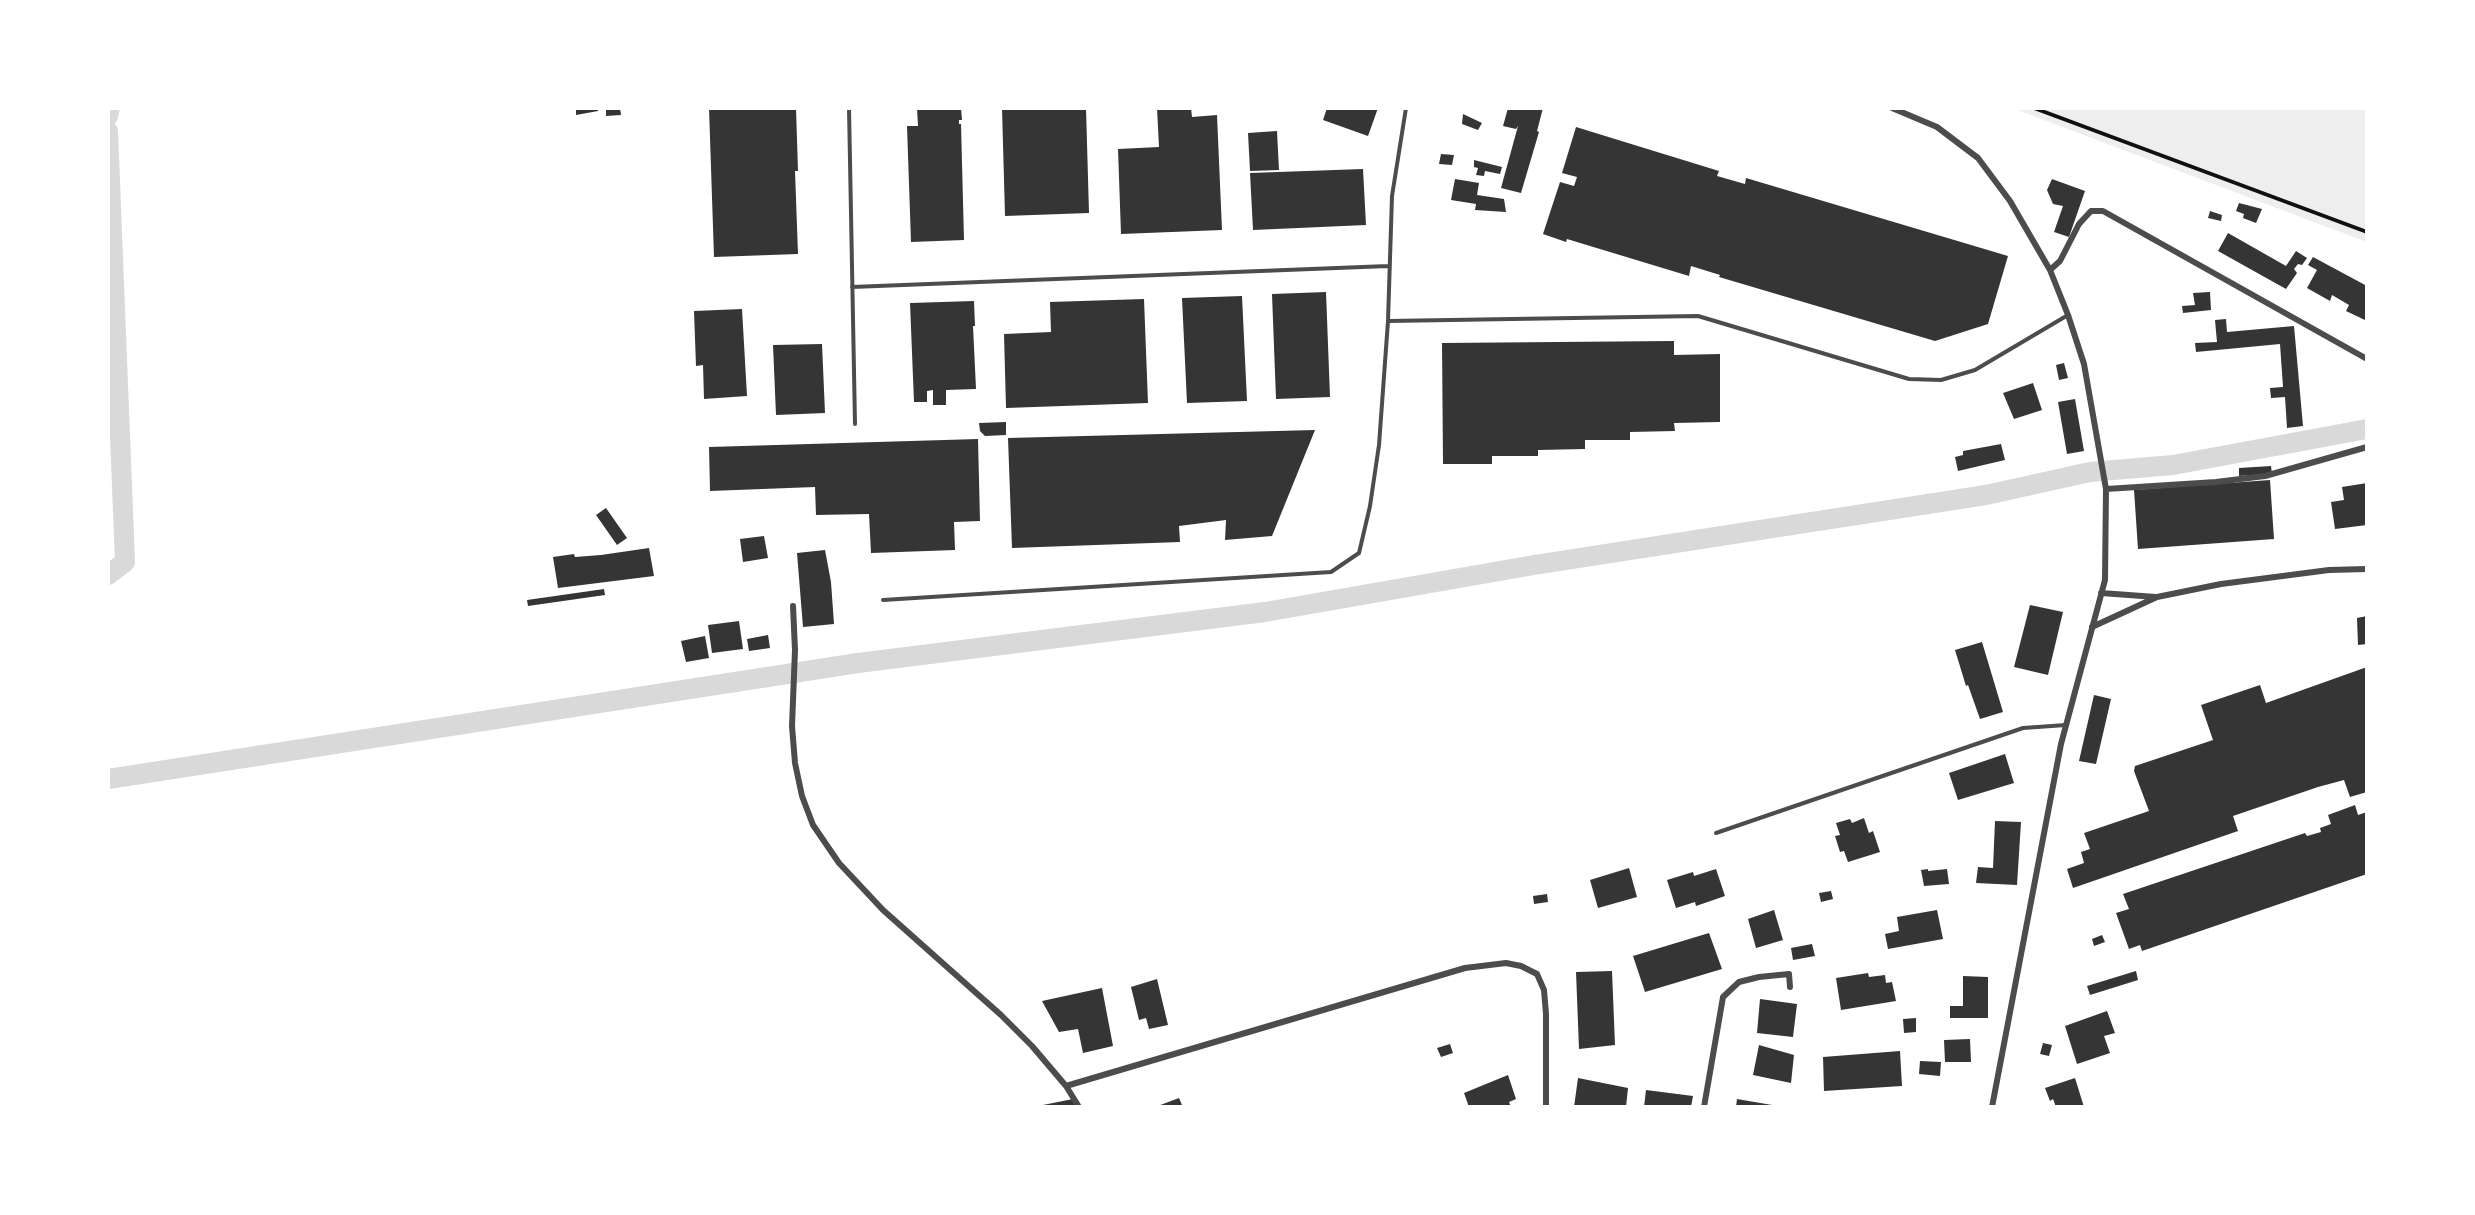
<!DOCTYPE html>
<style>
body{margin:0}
#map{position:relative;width:2475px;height:1215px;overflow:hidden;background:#fff;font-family:Signika,sans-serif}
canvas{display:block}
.frame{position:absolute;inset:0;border:110px solid #fff;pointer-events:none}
</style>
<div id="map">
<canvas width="2475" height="1215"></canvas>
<div class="frame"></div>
</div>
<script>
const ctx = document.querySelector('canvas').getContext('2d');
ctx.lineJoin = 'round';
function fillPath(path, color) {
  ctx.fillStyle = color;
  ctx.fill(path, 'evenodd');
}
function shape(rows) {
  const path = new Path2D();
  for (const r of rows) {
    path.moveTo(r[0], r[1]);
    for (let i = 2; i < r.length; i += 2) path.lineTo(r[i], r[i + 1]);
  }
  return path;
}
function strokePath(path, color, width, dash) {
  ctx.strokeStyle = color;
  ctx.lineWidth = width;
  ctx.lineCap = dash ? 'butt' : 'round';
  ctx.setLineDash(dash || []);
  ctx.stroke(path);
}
fillPath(shape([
 [2009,108,2367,108,2367,242,2020,111]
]), '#eee');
strokePath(shape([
 [108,116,110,108],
 [108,131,125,562,108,575],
 [108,779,858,663,1265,612,1534,565,1986,495,2090,472,2173,465,2367,429]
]), '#d9d9d9', 20);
fillPath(shape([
 [576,108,598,108,598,111,576,115],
 [606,108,620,108,621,115,606,116],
 [709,108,796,108,798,171,795,171,798,254,714,257],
 [917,108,961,108,962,120,959,120,959,124,961,124,964,240,911,242,907,126,918,126],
 [1002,108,1086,108,1089,213,1005,216],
 [1157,108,1191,108,1192,117,1217,115,1222,230,1121,234,1118,149,1159,147],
 [1327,108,1378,108,1368,136,1323,120],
 [1508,108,1543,108,1537,131,1539,132,1521,193,1501,188,1518,126,1516,129,1503,126],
 [1463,114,1482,123,1478,130,1462,124],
 [1576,127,1719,171,1717,176,1745,184,1746,178,2008,256,1988,324,1935,341,1719,277,1720,275,1691,266,1689,276,1567,239,1566,242,1543,234,1560,182,1574,186,1577,177,1562,173],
 [1277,131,1279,170,1250,171,1248,133],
 [1441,154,1454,155,1452,165,1439,164],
 [1474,160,1502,167,1500,174,1485,171,1484,176,1476,175,1478,168,1474,167],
 [1363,169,1366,225,1253,230,1250,173],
 [1455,179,1479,183,1477,195,1504,199,1506,212,1475,210,1476,204,1451,200],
 [2052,179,2085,191,2069,237,2054,232,2063,206,2053,204,2047,190],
 [2239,203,2262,209,2256,223,2243,218,2244,214,2236,211],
 [2210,211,2222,215,2221,221,2208,218],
 [2228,233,2286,266,2296,251,2307,258,2302,265,2298,264,2294,269,2297,273,2286,289,2218,251],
 [2313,257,2367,286,2367,321,2346,311,2349,305,2332,295,2330,301,2307,288,2317,270,2308,265],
 [1326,292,1330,397,1276,399,1272,294],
 [2210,292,2211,310,2183,313,2182,306,2195,305,2193,293],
 [1242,296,1247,401,1187,403,1182,298],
 [1144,299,1148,403,1006,408,1004,334,1051,332,1050,302],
 [974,301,975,326,973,326,976,389,946,390,946,405,933,405,933,390,927,391,927,402,914,402,910,303],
 [742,309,747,396,704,399,703,365,696,366,694,311],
 [2226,319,2227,332,2294,326,2303,426,2287,428,2285,397,2271,398,2270,388,2283,387,2280,344,2196,352,2195,343,2217,342,2215,320],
 [1674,341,1674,355,1720,354,1720,422,1674,423,1675,431,1630,432,1630,440,1585,440,1585,449,1538,450,1538,456,1492,456,1492,464,1443,464,1442,343],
 [822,344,825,413,776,415,773,345],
 [2064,363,2068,378,2059,380,2056,365],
 [2033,383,2042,410,2014,419,2003,393],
 [2075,399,2084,451,2067,454,2058,402],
 [1006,422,1006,435,985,436,980,431,979,423],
 [1315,430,1272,536,1225,540,1226,520,1179,526,1180,542,1012,548,1008,438],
 [978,439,980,521,954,522,955,550,871,553,869,514,816,515,815,487,710,491,709,447],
 [2001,444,2005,460,1958,471,1955,457,1963,455,1963,451],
 [2271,466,2272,474,2239,476,2239,468],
 [2270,480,2274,539,2138,549,2134,490],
 [2367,483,2367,525,2335,529,2331,502,2344,500,2342,487],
 [606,508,627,538,617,545,596,515],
 [764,536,768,558,743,562,740,539],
 [649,548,654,576,558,588,553,557,574,554,575,557,601,555],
 [825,550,831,582,834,624,803,627,797,553],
 [604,589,605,595,528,606,527,600],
 [2030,605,2063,612,2048,675,2014,667],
 [2367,616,2367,644,2358,645,2357,618],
 [739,621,743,649,712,653,708,625],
 [768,635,770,648,749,651,747,639],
 [705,636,709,658,686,662,681,641],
 [1982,642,2003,712,1980,719,1968,685,1966,686,1955,650],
 [2367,667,2367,792,2350,797,2344,780,2318,787,2233,816,2238,831,2073,888,2067,869,2084,863,2081,852,2090,849,2084,833,2149,811,2134,771,2135,766,2213,740,2201,705,2260,685,2266,703],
 [2094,695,2111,699,2096,764,2079,761],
 [2005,754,2014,783,1958,800,1949,773],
 [2355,805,2358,815,2367,812,2367,874,2142,951,2140,945,2129,949,2116,913,2129,909,2123,894,2305,833,2307,836,2321,832,2320,828,2331,824,2328,815],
 [1864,818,1869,833,1873,831,1880,852,1848,862,1844,851,1840,852,1835,836,1840,835,1836,823,1850,819,1852,823],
 [1995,821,2021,822,2017,885,1976,883,1978,867,1993,868],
 [1629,868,1637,897,1598,908,1590,880],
 [1716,869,1725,896,1696,906,1695,902,1676,908,1667,880,1693,872,1694,876],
 [1928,869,1928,871,1947,869,1949,884,1924,886,1921,870],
 [1831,891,1833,899,1821,902,1819,893],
 [1547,894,1548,902,1534,904,1533,896],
 [1774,910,1783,940,1756,948,1748,919],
 [1937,910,1943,939,1888,949,1885,934,1899,931,1897,917],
 [1709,933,1722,969,1645,992,1633,956],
 [2102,935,2105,942,2094,946,2092,939],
 [1812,944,1815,956,1793,960,1791,948],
 [1612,971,1615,1045,1579,1049,1576,972],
 [2136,971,2138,980,2090,995,2087,986],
 [1868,973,1869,977,1885,975,1886,983,1892,982,1896,1001,1841,1010,1836,978],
 [1963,976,1988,977,1988,1018,1950,1018,1950,1006,1963,1006],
 [1157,979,1168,1025,1149,1029,1146,1018,1139,1020,1131,987],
 [1102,988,1113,1046,1083,1053,1078,1029,1059,1032,1042,1001],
 [1760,999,1797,1004,1793,1037,1757,1033],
 [2107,1011,2115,1033,2104,1036,2110,1053,2077,1064,2065,1026],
 [1916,1018,1916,1032,1904,1033,1903,1019],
 [1970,1039,1971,1062,1945,1062,1944,1040],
 [2043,1043,2052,1045,2049,1056,2040,1054],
 [1450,1044,1453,1053,1441,1057,1437,1048],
 [1759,1045,1794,1055,1791,1083,1753,1075],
 [1900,1051,1902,1086,1824,1091,1823,1057],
 [1920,1061,1941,1062,1940,1076,1919,1074],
 [1508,1075,1516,1099,1509,1102,1511,1107,1469,1107,1464,1093],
 [1578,1078,1628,1088,1626,1107,1574,1107],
 [2075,1078,2084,1107,2056,1107,2053,1099,2050,1101,2045,1088],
 [1646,1090,1693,1096,1691,1107,1644,1107],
 [1179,1098,1182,1105,1155,1107],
 [1073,1099,1076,1107,1039,1107,1038,1106],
 [1737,1099,1778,1106,1777,1107,1736,1107]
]), '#353535');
strokePath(shape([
 [2034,108,2367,232]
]), '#111', 4);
strokePath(shape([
 [849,108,855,424],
 [852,287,1388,266],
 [1388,321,1698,316,1909,379,1941,380,1975,370,2068,315],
 [883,600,1331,572,1359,553,1370,506,1379,445,1388,321,1392,196,1406,108],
 [1716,833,2023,728,2066,725]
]), '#4c4c4c', 4);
strokePath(shape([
 [1892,108,1937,127,1978,158,2010,201,2050,270,2068,315,2084,364,2106,489,2105,580,2061,744,1992,1107],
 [2050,270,2060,261,2079,224,2091,211,2103,211,2367,359],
 [2106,489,2216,482,2265,476,2367,447],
 [2101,593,2156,597],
 [793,606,795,650,792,726,795,763,802,796,813,825,839,863,883,910,1001,1015,1032,1046,1066,1086,1079,1107],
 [2092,627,2157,597,2221,584,2329,570,2367,569],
 [1066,1086,1465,968,1506,963,1521,966,1537,974,1544,990,1546,1014,1546,1107],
 [1704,1107,1723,997,1739,982,1759,977,1789,974,1790,987]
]), '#4c4c4c', 6);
</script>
